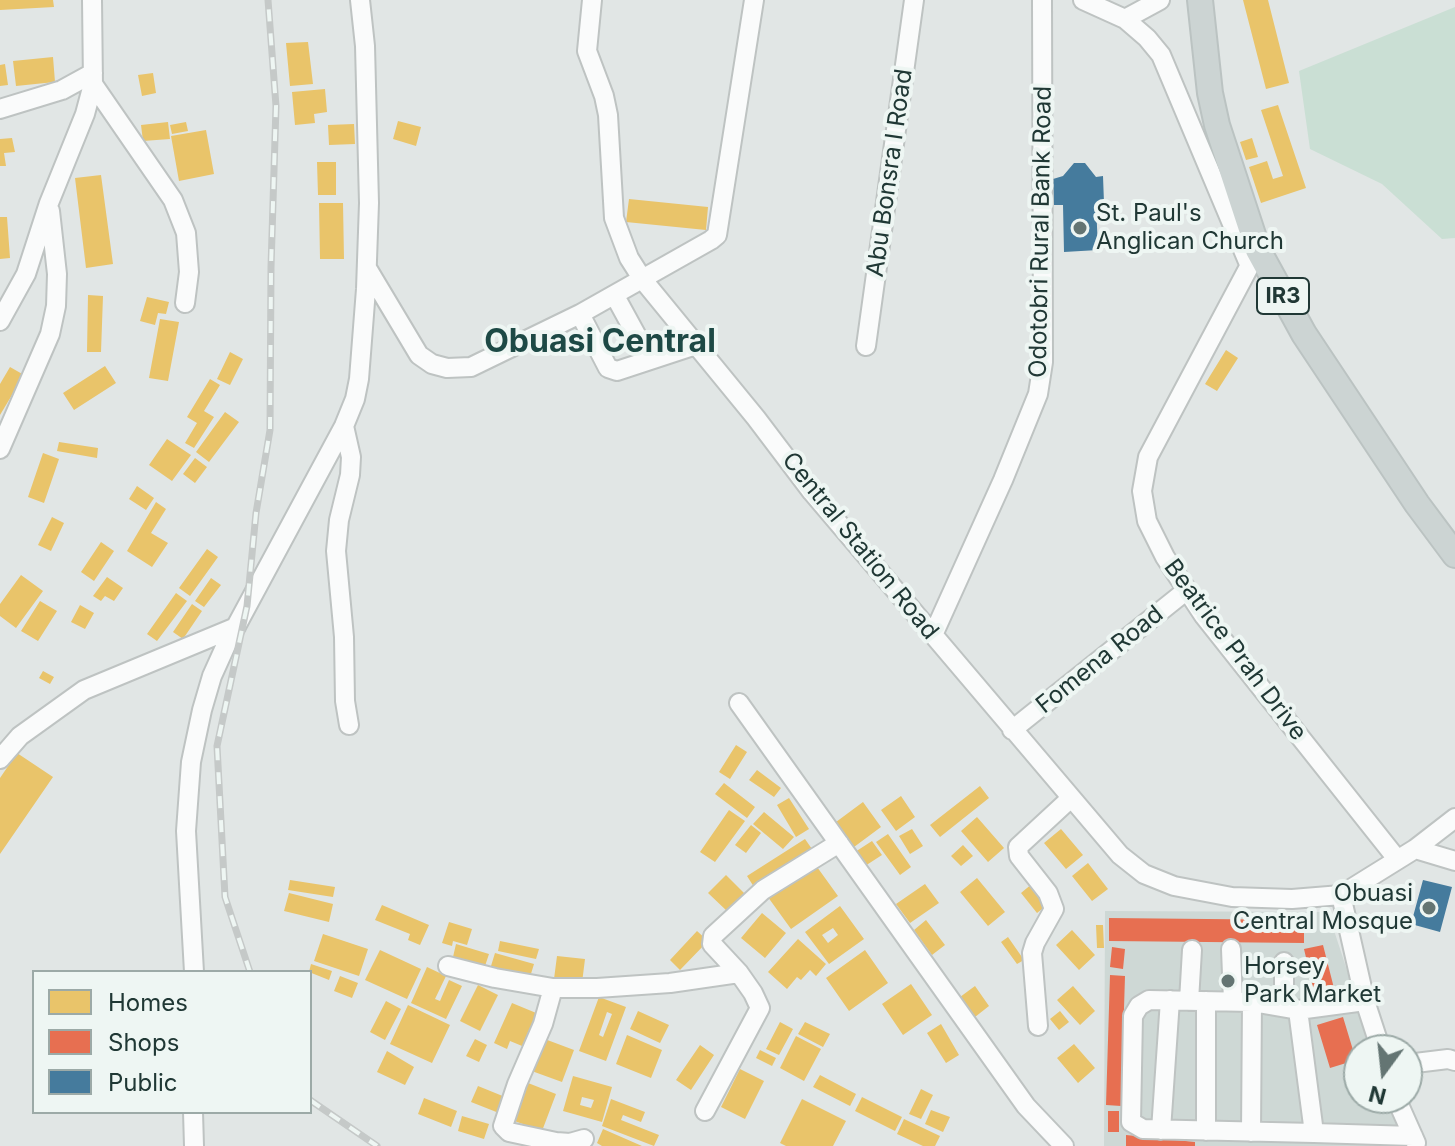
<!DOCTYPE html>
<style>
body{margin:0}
#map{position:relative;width:1455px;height:1146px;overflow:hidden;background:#e1e6e5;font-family:Inter,sans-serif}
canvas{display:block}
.legend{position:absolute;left:32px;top:970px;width:280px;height:144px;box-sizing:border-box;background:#eef6f3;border:2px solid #9caaa7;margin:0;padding:10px 14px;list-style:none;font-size:24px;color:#203835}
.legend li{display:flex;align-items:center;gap:16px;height:40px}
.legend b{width:40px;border:2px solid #9caaa7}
.north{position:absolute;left:1343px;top:1034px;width:80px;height:80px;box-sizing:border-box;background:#eef6f3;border:2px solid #9caaa7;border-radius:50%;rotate:195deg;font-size:22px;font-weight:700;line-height:32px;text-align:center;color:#203835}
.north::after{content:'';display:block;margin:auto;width:28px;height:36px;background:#647573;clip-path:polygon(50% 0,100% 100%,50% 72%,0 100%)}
</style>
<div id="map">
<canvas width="1455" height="1146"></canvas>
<ul class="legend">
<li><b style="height:22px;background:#e9c46a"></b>Homes</li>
<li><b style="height:22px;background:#e76f51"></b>Shops</li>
<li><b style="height:22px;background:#457b9d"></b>Public</li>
</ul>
<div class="north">N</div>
</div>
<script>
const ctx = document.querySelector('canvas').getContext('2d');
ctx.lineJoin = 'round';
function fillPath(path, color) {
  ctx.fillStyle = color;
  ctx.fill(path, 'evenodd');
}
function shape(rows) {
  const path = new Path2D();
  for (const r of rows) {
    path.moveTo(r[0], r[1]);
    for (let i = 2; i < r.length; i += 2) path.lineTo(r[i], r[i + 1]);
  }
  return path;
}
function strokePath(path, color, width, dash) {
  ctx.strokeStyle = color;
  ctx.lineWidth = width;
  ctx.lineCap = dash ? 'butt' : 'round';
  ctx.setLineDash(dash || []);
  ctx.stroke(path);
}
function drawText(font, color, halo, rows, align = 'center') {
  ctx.font = font + ' Inter,sans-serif';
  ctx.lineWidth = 8;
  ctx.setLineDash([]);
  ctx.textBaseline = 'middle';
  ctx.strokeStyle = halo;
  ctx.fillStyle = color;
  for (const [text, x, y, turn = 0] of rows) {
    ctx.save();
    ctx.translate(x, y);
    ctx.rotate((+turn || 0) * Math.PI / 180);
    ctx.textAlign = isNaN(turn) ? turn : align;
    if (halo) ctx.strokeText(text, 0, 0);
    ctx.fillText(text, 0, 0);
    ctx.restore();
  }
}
fillPath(shape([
 [1105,911,1328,912,1373,1050,1359,1050,1359,1098,1389,1098,1404,1146,1104,1146]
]), '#ced8d5');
fillPath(shape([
 [1455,7,1455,238,1442,239,1382,184,1310,149,1299,71]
]), '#cadfd4');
fillPath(shape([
 [0,0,53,0,54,7,0,10],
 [1243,0,1268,0,1289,83,1266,89],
 [308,42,313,84,290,86,286,43],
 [53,57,55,82,16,86,13,61],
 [5,64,8,85,0,86,0,65],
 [153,73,156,93,142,96,138,75],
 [325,89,327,112,314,114,315,123,295,125,292,92],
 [1278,105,1306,188,1261,203,1249,167,1267,161,1273,179,1283,176,1261,110],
 [398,121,421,127,416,146,393,139],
 [168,122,170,139,143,141,141,125],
 [186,122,188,131,172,134,170,125],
 [354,124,355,144,329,145,328,125],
 [206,130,214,174,179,181,171,136],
 [12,138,15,152,4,153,6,166,0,166,0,139],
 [1252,138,1258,157,1246,160,1240,142],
 [317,162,336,162,336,195,318,195],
 [101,175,113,264,86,268,75,178],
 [629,199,708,207,706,230,626,222],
 [319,203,343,203,344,259,320,259],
 [0,217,7,217,10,258,0,259],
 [88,295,103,296,101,352,87,352],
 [147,297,169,302,166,314,158,313,155,325,140,321],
 [160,319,179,322,168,381,149,378],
 [1226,350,1238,358,1217,391,1205,384],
 [230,352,243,359,230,385,217,379],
 [105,366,116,383,74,410,63,393],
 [10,367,24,375,0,415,0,384],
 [210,379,220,385,204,411,214,417,194,448,185,443,197,423,187,417],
 [225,412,239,422,209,462,196,452],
 [167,439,191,455,172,481,149,465],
 [59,442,98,448,97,458,57,451],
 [43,453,59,459,44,503,28,497],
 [195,458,207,467,195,483,183,474],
 [137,486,154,498,146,510,129,499],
 [156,502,166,509,151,533,168,543,152,567,127,551],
 [52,517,64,523,51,551,38,545],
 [101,542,114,551,94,581,81,572],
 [207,549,218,557,190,596,179,588],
 [21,575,43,591,16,628,0,616,0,604],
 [107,577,123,588,114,601,105,596,101,601,93,596],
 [211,578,221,585,204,607,195,601],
 [176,593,187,601,157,641,147,634],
 [40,601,57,611,38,641,21,631],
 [192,604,202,611,183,639,173,632],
 [80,605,94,613,85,629,71,622],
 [43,671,54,677,50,684,39,678],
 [736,745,747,752,730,779,719,772],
 [17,753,53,777,0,854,0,778],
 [757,770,781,788,774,797,749,780],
 [724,783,755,807,747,818,715,794],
 [980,786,989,798,940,837,930,825],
 [901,796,915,817,896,831,881,810],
 [789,798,809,829,796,837,777,805],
 [863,802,881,827,854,847,836,822],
 [729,810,745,821,715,862,700,852],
 [764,812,794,837,783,849,753,824],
 [977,817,1004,848,988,862,961,831],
 [751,825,761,833,746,853,735,845],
 [912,829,923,846,910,854,899,836],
 [1061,829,1083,855,1066,869,1044,843],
 [888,834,911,867,900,875,876,842],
 [805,839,812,849,754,887,747,876],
 [872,841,882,855,865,866,855,852],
 [963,845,973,856,961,866,951,856],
 [812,860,838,896,791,929,765,893],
 [1088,863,1108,889,1092,901,1072,876],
 [726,875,745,894,728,912,708,893],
 [977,878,1005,912,988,926,960,892],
 [290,880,335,887,333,897,288,890],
 [1033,883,1050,903,1037,913,1021,893],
 [925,884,939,903,910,923,896,904],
 [289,893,333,904,329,922,284,911],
 [382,905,429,925,420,945,408,940,410,934,375,920],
 [840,906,864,939,829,964,805,932],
 [833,928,838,935,828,943,822,935],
 [762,913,786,933,765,958,741,938],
 [926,920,945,945,932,955,914,930],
 [449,922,472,929,467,945,453,941,452,946,442,943],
 [1096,925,1103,925,1104,948,1097,948],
 [1072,930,1095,955,1079,970,1056,945],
 [697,931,708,941,680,970,670,960],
 [323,934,368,949,359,976,314,961],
 [1008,937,1024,960,1017,964,1001,942],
 [798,939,826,964,816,976,810,970,801,980,797,977,787,989,768,972],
 [500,941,539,949,536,959,498,951],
 [456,944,489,954,485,966,453,957],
 [380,950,421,969,407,999,365,980],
 [865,950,888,983,849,1011,826,978],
 [495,953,534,964,530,977,491,966],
 [557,956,585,959,582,983,554,979],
 [311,964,332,971,329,980,309,972],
 [427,967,446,976,435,999,440,1001,449,980,462,986,446,1019,411,1003],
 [340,976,358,983,352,998,334,991],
 [911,984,932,1015,903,1035,882,1004],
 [478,985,498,995,480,1031,460,1021],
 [975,986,989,1006,975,1017,960,997],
 [1073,986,1095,1011,1080,1025,1057,1000],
 [599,997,626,1007,606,1061,579,1051],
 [607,1012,612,1014,603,1037,599,1035],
 [386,1001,401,1009,385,1040,370,1032],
 [512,1003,541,1015,527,1048,510,1041,507,1049,494,1043],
 [408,1005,450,1025,432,1063,390,1044],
 [638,1011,669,1025,660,1043,630,1029],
 [1060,1011,1069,1022,1059,1030,1050,1019],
 [780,1022,793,1029,779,1055,766,1049],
 [805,1022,830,1034,823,1047,798,1034],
 [941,1024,959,1055,946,1063,927,1033],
 [627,1035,662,1050,651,1078,616,1064],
 [796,1036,821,1049,804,1081,780,1068],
 [542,1038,574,1050,562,1082,529,1070],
 [475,1039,487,1045,479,1062,466,1056],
 [1074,1044,1095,1068,1078,1083,1057,1058],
 [700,1045,714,1055,691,1090,676,1080],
 [760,1050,776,1058,772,1066,756,1058],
 [387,1051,414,1067,405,1085,377,1072],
 [740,1069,764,1081,745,1119,721,1107],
 [820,1075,856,1094,850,1106,813,1087],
 [573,1076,612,1087,602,1122,563,1111],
 [582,1097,594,1100,591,1108,580,1105],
 [523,1081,556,1094,542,1131,509,1119],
 [478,1086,510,1099,504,1115,471,1102],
 [921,1089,933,1095,921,1119,909,1114],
 [862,1097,902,1117,895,1131,855,1111],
 [424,1098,457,1111,451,1127,418,1114],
 [611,1099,645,1112,641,1122,623,1115,621,1120,659,1135,654,1146,602,1126],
 [802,1099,846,1121,833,1146,786,1146,780,1143],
 [931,1110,950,1117,943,1132,925,1124],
 [462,1116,489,1124,484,1139,458,1131],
 [904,1119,940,1136,935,1146,923,1146,897,1134],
 [603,1129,642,1146,602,1146,597,1143]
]), '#e9c46a');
fillPath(shape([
 [1109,918,1304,920,1304,943,1109,941],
 [1323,945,1336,996,1316,1000,1304,949],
 [1112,947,1125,949,1123,969,1110,967],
 [1110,975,1125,976,1121,1106,1106,1105],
 [1343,1017,1356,1060,1330,1068,1317,1025],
 [1108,1111,1119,1111,1119,1132,1108,1132],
 [1126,1135,1195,1142,1195,1146,1126,1146]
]), '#e76f51');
fillPath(shape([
 [1074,163,1085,163,1096,177,1103,176,1104,203,1096,203,1098,250,1064,252,1063,205,1054,205,1053,179,1063,176],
 [1423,880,1452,887,1440,932,1411,924]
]), '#457b9d');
const minor = shape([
 [592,0,587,51,604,96,608,115,614,218,629,258,643,280,756,418,812,492,1120,855,1144,874,1174,886,1232,897,1292,899,1341,895,1415,849,1455,818],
 [1083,0,1125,19,1147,38,1161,55,1249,264],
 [1125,19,1160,0],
 [93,84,173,200,186,233,189,272,185,303],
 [0,109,62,90,93,73],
 [1258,250,1148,457,1142,491,1147,521,1165,557,1204,616,1397,859],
 [367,268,419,355,432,364,447,368,471,367,580,314,711,240,717,235,754,0],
 [615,296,650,360],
 [580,314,608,368,617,371,696,345],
 [0,321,26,274,49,203,85,114,93,84,92,0],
 [866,346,914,0],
 [344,426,351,457,350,475,339,520,336,551,344,637,345,701,349,725],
 [0,449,50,334,56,306,57,274,50,211],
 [933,635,1003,480,1038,394,1043,362,1042,0],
 [739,703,1026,1106,1064,1146],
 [1012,730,1187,590],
 [0,759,20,736,84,690,236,627],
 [1415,849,1455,861],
 [1341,895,1365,1001,1381,1050],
 [1231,949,1233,1001],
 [1284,962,1284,1007],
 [448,966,495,978,553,988,597,988,670,983,739,973],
 [194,972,186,831,191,762,202,710,212,676,226,645,344,426,355,399,359,379,366,289,369,203,365,46,360,0],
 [553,988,543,1024,517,1084,503,1126,509,1132,556,1142,570,1143,584,1139],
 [1189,1001,1192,950],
 [1365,1001,1298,1010,1314,1133,1413,1136],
 [1298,1010,1252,1002,1149,1000,1139,1006,1133,1016,1131,1122,1143,1129,1314,1133],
 [1038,1026,1032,953,1035,943,1054,909,1048,893,1019,856,1018,847,1071,798],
 [1407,1064,1448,1059,1455,1061],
 [1396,1098,1416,1143],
 [705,1111,760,1008,753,993,739,973,712,944,713,936,763,890,839,843],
 [193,1112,194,1146],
 [1161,1130,1170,1000],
 [1206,1131,1206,1001],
 [1251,1132,1252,1002]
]);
const major = shape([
 [1200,0,1210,93,1217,125,1258,250,1304,334,1417,504,1455,555]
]);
strokePath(minor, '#bec3c2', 22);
strokePath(major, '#bbc3c2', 28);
strokePath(minor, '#fafbfb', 18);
strokePath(major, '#ccd4d3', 24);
const rail = shape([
 [250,972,225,897,217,746,247,606,256,513,270,430,271,267,276,106,268,0],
 [310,1100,377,1146]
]);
strokePath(rail, '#c5c9c8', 7);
strokePath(rail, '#eef6f3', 4, [12]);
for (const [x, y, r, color] of [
 [1080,228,8,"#647573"],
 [1429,908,8,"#647573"],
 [1228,981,8,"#647573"]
]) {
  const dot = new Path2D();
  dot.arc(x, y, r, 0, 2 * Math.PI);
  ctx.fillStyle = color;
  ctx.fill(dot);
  strokePath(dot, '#eef6f3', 3);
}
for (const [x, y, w] of [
 [1283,296,52]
]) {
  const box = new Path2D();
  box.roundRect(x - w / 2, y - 18, w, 36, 6);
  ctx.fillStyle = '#eef6f3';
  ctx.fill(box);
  strokePath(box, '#203835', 2);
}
drawText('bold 22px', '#203835', null, [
 ["IR3",1283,296]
]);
drawText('24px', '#203835', '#eef6f3', [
 ["Abu Bonsra I Road",890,173,-82],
 ["Odotobri Rural Bank Road",1041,232,-89],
 ["Central Station Road",860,546,51],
 ["Beatrice Prah Drive",1235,650,53],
 ["Fomena Road",1100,660,-39]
]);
drawText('24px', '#203835', '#eef6f3', [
 ["St. Paul's",1096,214],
 ["Anglican Church",1096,242],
 ["Obuasi",1413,894,"right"],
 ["Central Mosque",1413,922,"right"],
 ["Horsey",1244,967],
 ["Park Market",1244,995]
], 'left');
drawText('bold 32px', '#1d4945', '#eef6f3', [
 ["Obuasi Central",600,342]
]);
</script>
